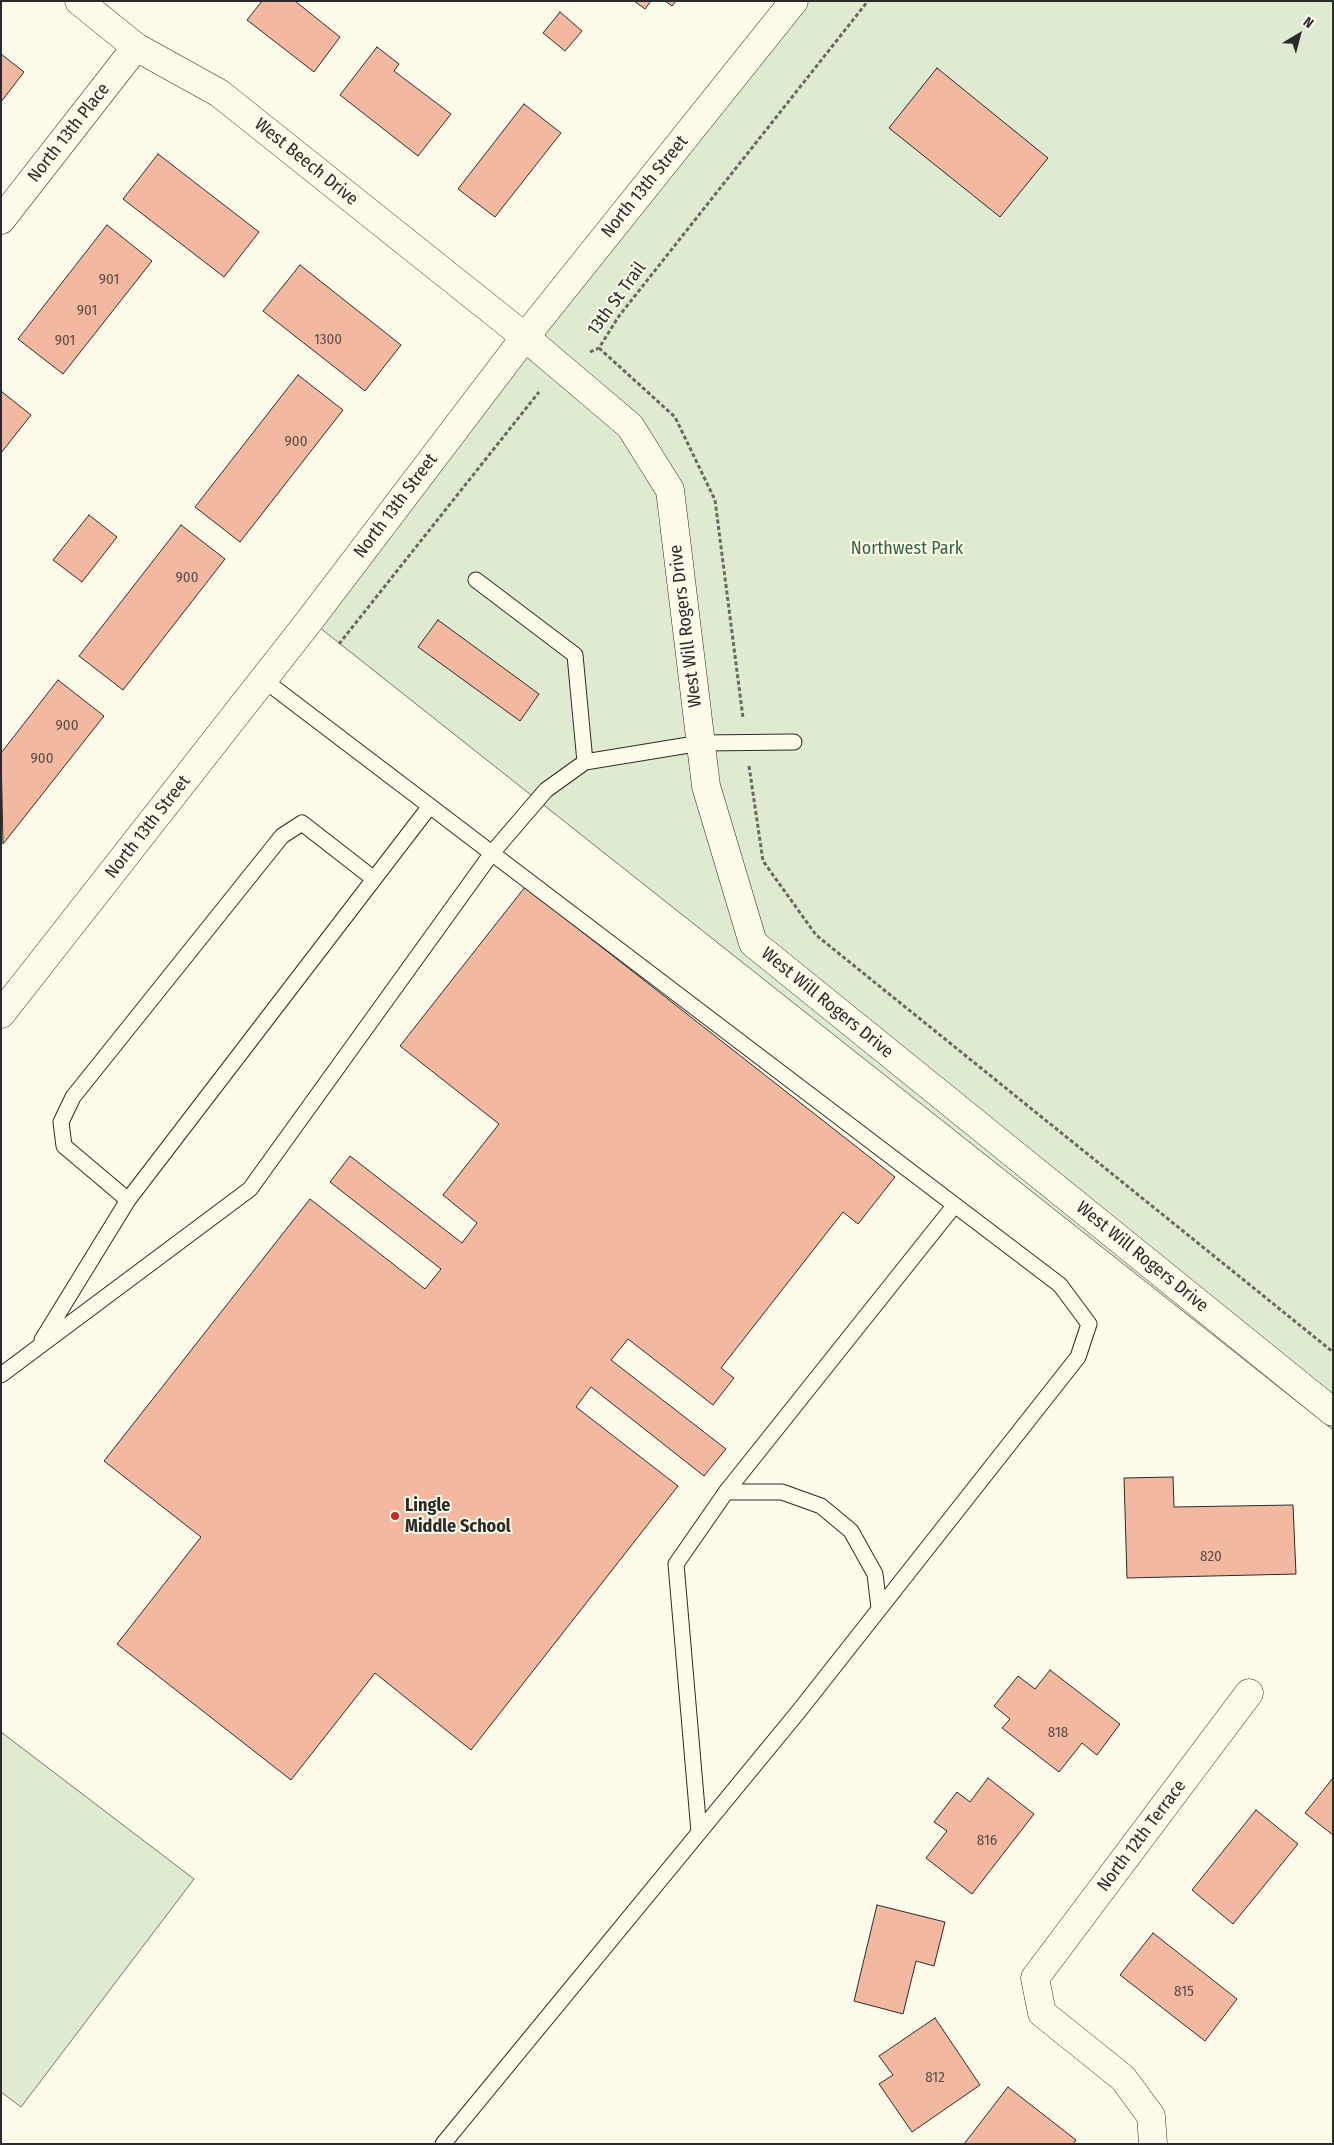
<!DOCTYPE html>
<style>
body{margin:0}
#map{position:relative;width:1334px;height:2145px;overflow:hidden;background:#fdfbea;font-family:"Fira Sans Condensed",sans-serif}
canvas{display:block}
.frame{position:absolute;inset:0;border:2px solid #2b2b2b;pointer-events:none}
.north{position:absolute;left:1274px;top:10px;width:50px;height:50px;-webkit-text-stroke:4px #fdfbea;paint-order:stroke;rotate:37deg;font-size:14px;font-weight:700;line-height:20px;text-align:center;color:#2b2b2b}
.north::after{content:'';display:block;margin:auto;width:18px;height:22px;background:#2b2b2b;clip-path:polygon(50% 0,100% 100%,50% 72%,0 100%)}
</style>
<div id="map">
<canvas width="1334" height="2145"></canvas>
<div class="frame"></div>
<div class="north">N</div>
</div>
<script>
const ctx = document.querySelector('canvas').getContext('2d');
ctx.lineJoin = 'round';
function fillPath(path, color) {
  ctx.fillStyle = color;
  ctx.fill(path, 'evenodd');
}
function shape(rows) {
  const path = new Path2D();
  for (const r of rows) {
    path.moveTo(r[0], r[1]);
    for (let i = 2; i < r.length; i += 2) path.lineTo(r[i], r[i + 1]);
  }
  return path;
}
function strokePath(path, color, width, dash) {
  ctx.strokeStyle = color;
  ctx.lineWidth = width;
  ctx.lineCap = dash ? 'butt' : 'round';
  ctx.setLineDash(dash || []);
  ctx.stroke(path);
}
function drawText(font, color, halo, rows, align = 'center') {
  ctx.font = font + ' "Fira Sans Condensed",sans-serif';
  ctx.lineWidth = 4;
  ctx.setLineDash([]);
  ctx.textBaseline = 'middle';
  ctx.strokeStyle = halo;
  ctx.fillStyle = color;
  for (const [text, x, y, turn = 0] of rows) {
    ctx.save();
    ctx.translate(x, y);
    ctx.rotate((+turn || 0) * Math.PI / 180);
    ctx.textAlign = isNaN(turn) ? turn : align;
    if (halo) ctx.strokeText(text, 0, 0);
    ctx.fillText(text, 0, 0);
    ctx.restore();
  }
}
const green = shape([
 [795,1,1333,1,1333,1430,310,620,795,1],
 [1,1732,194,1879,21,2107,1,2092,1,1732]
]);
fillPath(green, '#deebd1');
strokePath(green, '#74746e', 1);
const building = shape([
 [262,1,295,1,340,37,314,72,247,20,262,1],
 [634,1,651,1,645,9,634,1],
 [665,1,676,1,672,6,665,1],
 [560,12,582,31,565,51,543,33,560,12],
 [377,47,399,64,394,71,451,114,418,156,340,95,377,47],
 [1,54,24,72,1,102,1,54],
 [937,68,1048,158,1000,217,889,128,937,68],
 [524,104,561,133,495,217,458,189,524,104],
 [158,154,259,232,224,277,123,199,158,154],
 [107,225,152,261,63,374,18,339,107,225],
 [300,265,401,345,365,391,263,311,300,265],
 [298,375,343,410,240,542,195,507,298,375],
 [1,391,31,415,1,453,1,391],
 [89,515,117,537,82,582,53,560,89,515],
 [181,525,225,559,123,690,79,656,181,525],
 [438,620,539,694,520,721,418,647,438,620],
 [58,680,104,716,3,844,1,753,58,680],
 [525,887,895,1177,858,1224,843,1212,721,1368,734,1378,713,1405,628,1339,611,1360,726,1449,704,1476,591,1387,576,1407,678,1486,471,1750,375,1673,291,1780,117,1644,201,1537,104,1461,310,1199,425,1289,441,1269,330,1182,350,1156,462,1243,477,1223,443,1195,499,1124,400,1046,525,887],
 [1173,1477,1174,1507,1293,1505,1296,1574,1127,1578,1124,1478,1173,1477],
 [1050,1670,1120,1724,1097,1755,1082,1743,1059,1772,1002,1728,1010,1719,994,1706,1018,1676,1035,1689,1050,1670],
 [988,1778,1034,1814,972,1894,926,1858,947,1831,934,1822,957,1792,970,1802,988,1778],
 [1333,1778,1333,1835,1305,1813,1333,1778],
 [1256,1810,1298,1844,1233,1924,1192,1890,1256,1810],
 [877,1905,945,1922,934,1966,916,1961,903,2014,854,2001,877,1905],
 [1153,1933,1237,1999,1205,2041,1120,1975,1153,1933],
 [935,2018,980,2085,912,2132,879,2084,893,2075,879,2056,935,2018],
 [1008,2087,1076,2140,1073,2144,964,2144,1008,2087]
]);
fillPath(building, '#f2b8a0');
strokePath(building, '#2b2b2b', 1);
const lane = shape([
 [476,580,575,655,585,762],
 [264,680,1060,1285,1089,1324,1078,1357,799,1711,443,2144],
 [128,1200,64,1146,61,1122,73,1097,282,836,302,823,374,879],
 [42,1340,128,1200,430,806],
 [1,1375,250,1189,492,853,546,790,585,762,701,743,794,742],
 [726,1492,782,1492,821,1506,851,1531,875,1574,879,1608],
 [699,1832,676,1564,726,1492,954,1206]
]);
const street = shape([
 [79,1,136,47,219,93,525,337,630,426,670,490,706,786,753,943,1333,1412],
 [1,220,136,47],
 [1153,2144,1151,2116,1123,2078,1042,2013,1035,1978,1249,1693]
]);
const secondary = shape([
 [1,1014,310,620,525,337,794,1]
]);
strokePath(lane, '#2b2b2b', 17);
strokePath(street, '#2b2b2b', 29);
strokePath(secondary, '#2b2b2b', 29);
strokePath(shape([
 [599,348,675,417,715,500,743,718],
 [590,352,599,348,619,316,868,1],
 [339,644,539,392],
 [749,766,763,861,816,935,1333,1352]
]), '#6a6964', 3, [4, 2.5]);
strokePath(lane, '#fdfbea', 15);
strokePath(street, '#fdfbea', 28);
strokePath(secondary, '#fdfbea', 28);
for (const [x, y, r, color] of [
 [395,1516,5,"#c62828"]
]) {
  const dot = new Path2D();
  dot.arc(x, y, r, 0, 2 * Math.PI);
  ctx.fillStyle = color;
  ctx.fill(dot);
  strokePath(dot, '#fdfbea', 2);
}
drawText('15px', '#5d4e48', null, [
 ["901",109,280],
 ["901",87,311],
 ["1300",328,340],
 ["901",65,341],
 ["900",296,442],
 ["900",187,578],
 ["900",67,726],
 ["900",42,759],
 ["820",1211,1557],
 ["818",1058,1733],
 ["816",987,1841],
 ["815",1184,1992],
 ["812",935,2078]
]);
drawText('18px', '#2b2b2b', '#fdfbea', [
 ["North 13th Place",69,133,-52],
 ["West Beech Drive",306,162,39],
 ["North 13th Street",645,187,-51],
 ["13th St Trail",617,299,-54],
 ["North 13th Street",396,506,-53],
 ["West Will Rogers Drive",686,626,-97],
 ["North 13th Street",148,827,-52],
 ["West Will Rogers Drive",827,1003,39],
 ["West Will Rogers Drive",1142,1257,39],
 ["North 12th Terrace",1142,1836,-53]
]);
drawText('18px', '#34623c', '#fdfbea', [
 ["Northwest Park",907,549]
]);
drawText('bold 18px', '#2b2b2b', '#fdfbea', [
 ["Lingle",405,1506],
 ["Middle School",405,1527]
], 'left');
</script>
